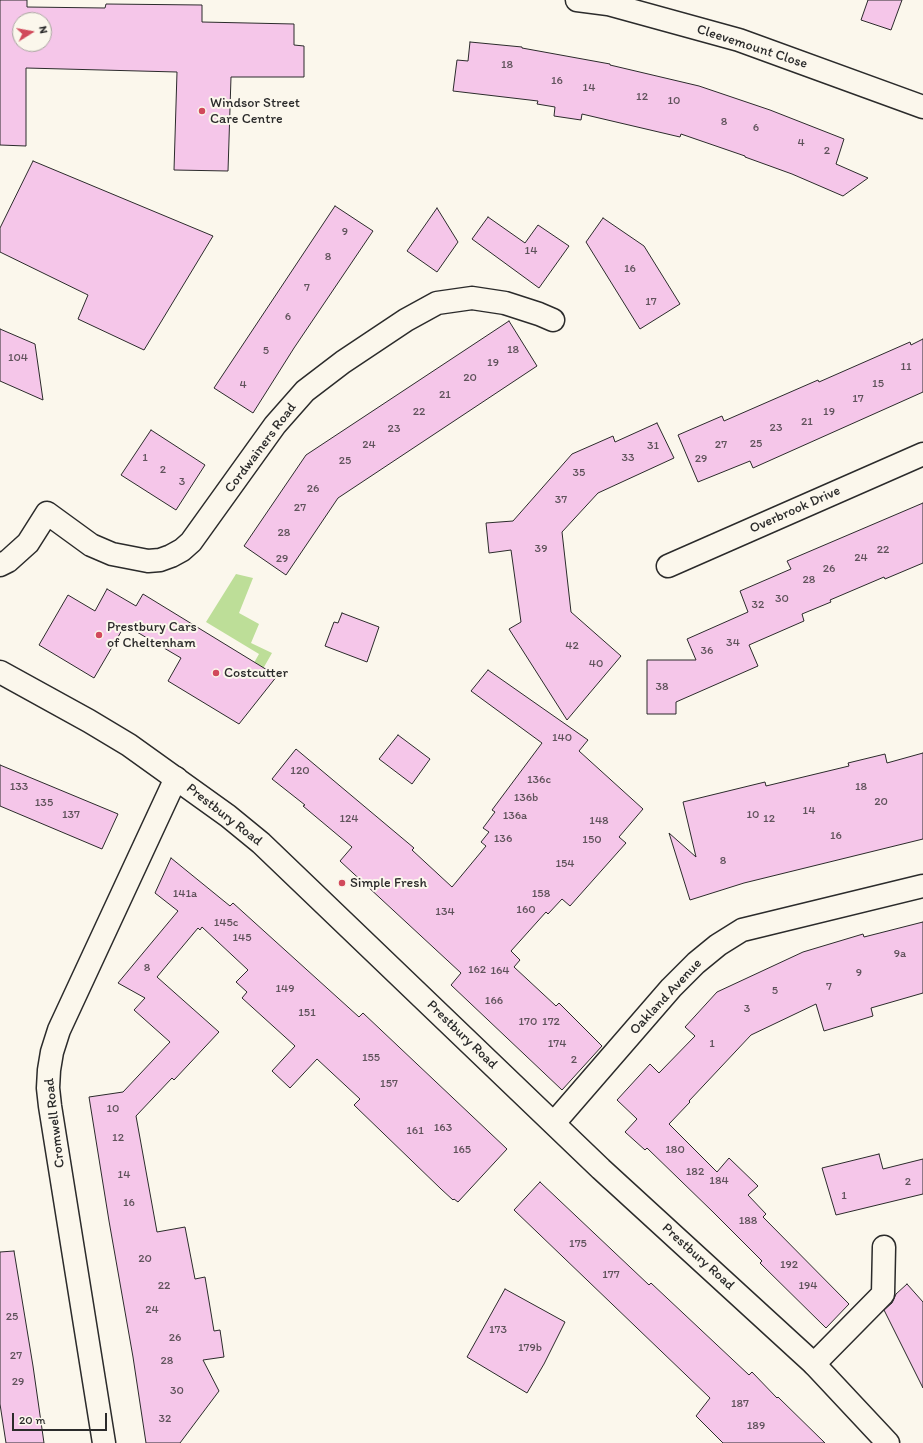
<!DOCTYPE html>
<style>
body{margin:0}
#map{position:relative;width:923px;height:1443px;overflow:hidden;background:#fbf7ec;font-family:Itim,sans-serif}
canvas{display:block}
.north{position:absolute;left:12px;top:12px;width:40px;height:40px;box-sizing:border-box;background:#fbf7ec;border:1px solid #a8a59f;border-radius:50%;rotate:79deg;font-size:11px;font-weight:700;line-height:16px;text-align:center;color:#2b2b2b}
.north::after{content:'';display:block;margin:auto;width:14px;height:18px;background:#d1495b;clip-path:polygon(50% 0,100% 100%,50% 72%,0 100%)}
.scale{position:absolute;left:12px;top:1413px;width:95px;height:18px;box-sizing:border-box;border:2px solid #2b2b2b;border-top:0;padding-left:5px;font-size:12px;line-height:14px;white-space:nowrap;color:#2b2b2b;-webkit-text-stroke:3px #fbf7ec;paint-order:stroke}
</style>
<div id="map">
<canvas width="923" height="1443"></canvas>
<div class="north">N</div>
<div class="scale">20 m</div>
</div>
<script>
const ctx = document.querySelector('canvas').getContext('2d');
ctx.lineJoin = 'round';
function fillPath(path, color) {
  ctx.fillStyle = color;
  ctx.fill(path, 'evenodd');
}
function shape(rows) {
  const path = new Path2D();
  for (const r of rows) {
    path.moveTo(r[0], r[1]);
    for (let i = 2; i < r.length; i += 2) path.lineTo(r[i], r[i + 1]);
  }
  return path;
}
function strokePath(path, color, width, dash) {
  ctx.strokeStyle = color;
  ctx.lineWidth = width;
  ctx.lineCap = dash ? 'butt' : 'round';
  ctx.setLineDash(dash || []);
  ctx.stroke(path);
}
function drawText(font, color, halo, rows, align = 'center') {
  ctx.font = font + ' Itim,sans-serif';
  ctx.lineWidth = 4;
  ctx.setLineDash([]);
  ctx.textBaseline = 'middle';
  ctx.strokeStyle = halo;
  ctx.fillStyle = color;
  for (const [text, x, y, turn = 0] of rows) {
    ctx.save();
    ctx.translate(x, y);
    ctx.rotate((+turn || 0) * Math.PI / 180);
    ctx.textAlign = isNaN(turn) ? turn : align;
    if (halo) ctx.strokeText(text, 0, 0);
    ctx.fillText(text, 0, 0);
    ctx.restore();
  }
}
fillPath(shape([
 [236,574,253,578,239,613,259,624,251,643,272,653,260,674,251,668,259,654,206,622]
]), '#bdde98');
const building = shape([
 [0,0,27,0,27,7,105,8,106,4,202,5,202,22,294,24,294,45,304,46,304,77,231,77,228,171,174,170,177,72,26,68,26,146,0,145,0,0],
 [20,20,44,20,44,44,20,44,20,20],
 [868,0,902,0,891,30,861,20,868,0],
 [470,42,522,47,522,48,610,64,610,65,699,86,770,110,844,139,836,164,868,178,843,196,792,174,745,157,745,156,681,134,680,137,582,114,581,120,554,116,555,107,537,104,538,101,453,91,457,60,468,61,470,42],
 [33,161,213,236,144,350,78,319,88,295,0,252,0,228,33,161],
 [335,206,373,231,294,348,253,413,214,388,335,206],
 [437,208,458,242,437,272,407,251,437,208],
 [488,217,525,243,538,225,569,246,539,288,472,239,488,217],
 [603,218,644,246,680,304,640,329,586,242,603,218],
 [509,321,537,366,338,498,286,575,244,546,306,455,509,321],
 [0,329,35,344,43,400,0,381,0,329],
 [923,339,923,392,753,468,750,461,698,482,678,435,722,416,724,421,818,380,819,382,910,342,911,345,923,339],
 [657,423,674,458,598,493,562,532,571,612,621,656,567,720,509,629,521,622,511,550,489,553,486,523,513,521,572,454,613,436,615,442,657,423],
 [151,430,205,465,176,510,121,475,151,430],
 [923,503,923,563,885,579,884,577,830,600,831,602,802,614,804,621,749,645,758,666,676,702,676,714,647,714,647,660,696,660,687,639,748,612,740,591,791,569,787,561,923,503],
 [107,589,136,606,143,594,277,676,239,724,168,681,181,658,125,625,94,678,39,645,68,595,95,611,107,589],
 [342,613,379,627,367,662,325,646,334,622,338,623,342,613],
 [488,670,588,740,579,751,643,809,619,837,626,843,570,906,562,899,548,914,546,912,511,951,520,960,514,967,556,1006,559,1003,602,1046,562,1090,451,985,461,973,340,861,352,847,303,806,305,805,272,779,296,749,414,848,412,850,452,887,486,846,481,842,489,832,483,828,495,812,492,810,542,743,471,691,488,670],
 [398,735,430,759,412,784,379,759,398,735],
 [923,753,923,839,744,883,690,900,669,833,696,857,683,802,765,782,766,786,849,766,848,763,885,754,887,763,923,753],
 [0,765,118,814,102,849,0,806,0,765],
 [171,858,230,906,233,903,359,1017,363,1013,507,1149,458,1202,454,1199,453,1200,441,1189,354,1105,360,1099,317,1059,290,1088,272,1071,295,1046,242,998,247,992,236,982,248,970,202,927,200,930,198,928,157,977,219,1032,174,1080,172,1078,136,1116,157,1232,185,1227,195,1279,205,1277,214,1331,220,1330,224,1357,203,1360,219,1391,180,1443,146,1443,133,1357,109,1221,89,1097,123,1092,170,1042,134,1010,145,998,118,983,178,911,155,893,171,858],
 [923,922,923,993,871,1008,873,1016,824,1031,816,1004,751,1035,689,1101,690,1102,669,1124,717,1172,729,1158,758,1186,748,1195,766,1214,763,1217,849,1304,826,1328,760,1263,762,1261,713,1212,647,1148,645,1150,625,1132,637,1119,617,1100,650,1064,659,1073,695,1036,685,1027,717,992,803,952,863,934,864,937,923,922],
 [879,1154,883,1169,923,1159,923,1194,836,1215,822,1168,879,1154],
 [540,1182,649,1285,651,1283,749,1375,752,1372,777,1398,778,1397,825,1443,723,1443,696,1416,710,1398,514,1210,540,1182],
 [14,1251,33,1366,44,1443,6,1443,0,1404,0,1252,14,1251],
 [907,1284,923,1302,923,1388,884,1310,892,1303,896,1294,907,1284],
 [505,1289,565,1322,544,1364,527,1393,467,1357,505,1289]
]);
fillPath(building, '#f5c6e9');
strokePath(building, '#2b2b2b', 1);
const minor = shape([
 [577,0,608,4,739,40,923,107],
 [0,565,8,561,28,543,47,513,91,545,112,554,148,561,160,560,171,556,182,550,191,542,275,425,305,391,343,362,406,320,437,303,472,298,505,303,539,314,553,320],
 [668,566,923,454],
 [554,1123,671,988,696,963,718,945,742,930,923,886],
 [814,1364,883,1294,884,1247],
 [104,1443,50,1106,48,1088,49,1070,52,1052,59,1030,176,778]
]);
const secondary = shape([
 [0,672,89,721,129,745,228,816,261,843,601,1169,814,1364,888,1443]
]);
strokePath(minor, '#2b2b2b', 25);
strokePath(secondary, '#2b2b2b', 25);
strokePath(minor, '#fbf7ec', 22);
strokePath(secondary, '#fbf7ec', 22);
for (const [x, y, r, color] of [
 [202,111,4,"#d1495b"],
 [99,635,4,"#d1495b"],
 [216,673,4,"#d1495b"],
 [342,883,4,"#d1495b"]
]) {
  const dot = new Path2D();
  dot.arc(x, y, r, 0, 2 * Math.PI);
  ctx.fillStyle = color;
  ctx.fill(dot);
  strokePath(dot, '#fbf7ec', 1.5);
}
drawText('12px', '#5e525a', null, [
 ["18",507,65],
 ["16",557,81],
 ["14",589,88],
 ["12",642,97],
 ["10",674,101],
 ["8",724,122],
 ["6",756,128],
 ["4",801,143],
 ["2",827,151],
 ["9",345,232],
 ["14",531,251],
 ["8",328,257],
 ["16",630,269],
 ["7",307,288],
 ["17",651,302],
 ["6",288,317],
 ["18",513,350],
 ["5",266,351],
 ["104",18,358],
 ["19",493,363],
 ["11",906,367],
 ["20",470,378],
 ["15",878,384],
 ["4",243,385],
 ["21",445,395],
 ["17",858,399],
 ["22",419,412],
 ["19",829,412],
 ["21",807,422],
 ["23",776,428],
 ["23",394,429],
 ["25",756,444],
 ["24",369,445],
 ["27",721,445],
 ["31",653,446],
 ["1",145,458],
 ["33",628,458],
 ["29",701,459],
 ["25",345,461],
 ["2",163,470],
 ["35",579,473],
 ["3",182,482],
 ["26",313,489],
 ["37",561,500],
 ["27",300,508],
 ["28",284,533],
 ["39",541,549],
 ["22",883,550],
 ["24",861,558],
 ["29",282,559],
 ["26",829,569],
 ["28",809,580],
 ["30",782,599],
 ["32",758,605],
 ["34",733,643],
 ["42",572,646],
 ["36",707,651],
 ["40",596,664],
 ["38",662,687],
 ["140",562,738],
 ["120",300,771],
 ["136c",539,780],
 ["133",19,787],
 ["18",861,787],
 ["136b",526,798],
 ["20",881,802],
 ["135",44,803],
 ["14",809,811],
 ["137",71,815],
 ["10",753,815],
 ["136a",515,816],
 ["124",349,819],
 ["12",769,819],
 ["148",599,821],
 ["16",836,836],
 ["136",503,839],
 ["150",592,840],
 ["8",723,861],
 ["154",565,864],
 ["141a",185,894],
 ["158",541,894],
 ["160",526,910],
 ["134",445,912],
 ["145c",226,923],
 ["145",242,938],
 ["9a",900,954],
 ["8",147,968],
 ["162",477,970],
 ["164",500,971],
 ["9",859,973],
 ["7",829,987],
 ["149",285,989],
 ["5",775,991],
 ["166",494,1001],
 ["3",747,1009],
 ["151",307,1013],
 ["170",528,1022],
 ["172",551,1022],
 ["174",557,1044],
 ["1",712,1044],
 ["155",371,1058],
 ["2",574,1060],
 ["157",389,1084],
 ["10",113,1109],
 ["163",443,1128],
 ["161",415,1131],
 ["12",118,1138],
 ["165",462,1150],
 ["180",675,1150],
 ["182",695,1172],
 ["14",124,1175],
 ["184",719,1181],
 ["2",908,1182],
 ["1",844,1196],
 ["16",129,1203],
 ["188",748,1221],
 ["175",578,1244],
 ["20",145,1259],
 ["192",789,1265],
 ["177",611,1275],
 ["22",164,1286],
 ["194",808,1286],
 ["24",152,1310],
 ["25",12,1317],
 ["173",498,1330],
 ["26",175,1338],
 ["179b",530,1348],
 ["27",16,1356],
 ["28",167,1361],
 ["29",18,1382],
 ["30",177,1391],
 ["187",740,1404],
 ["32",165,1419],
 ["189",756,1426]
]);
drawText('14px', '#2b2b2b', '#fbf7ec', [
 ["Cleevemount Close",752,47,18],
 ["Cordwainers Road",261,448,-53],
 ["Overbrook Drive",795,510,-24],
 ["Prestbury Road",224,815,38],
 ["Oakland Avenue",666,997,-47],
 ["Prestbury Road",462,1035,44],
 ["Cromwell Road",55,1123,-97],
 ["Prestbury Road",698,1257,42]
]);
drawText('14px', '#2b2b2b', '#fbf7ec', [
 ["Windsor Street",210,103],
 ["Care Centre",210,119],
 ["Prestbury Cars",107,627],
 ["of Cheltenham",107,643],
 ["Costcutter",224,673],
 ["Simple Fresh",350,883]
], 'left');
</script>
